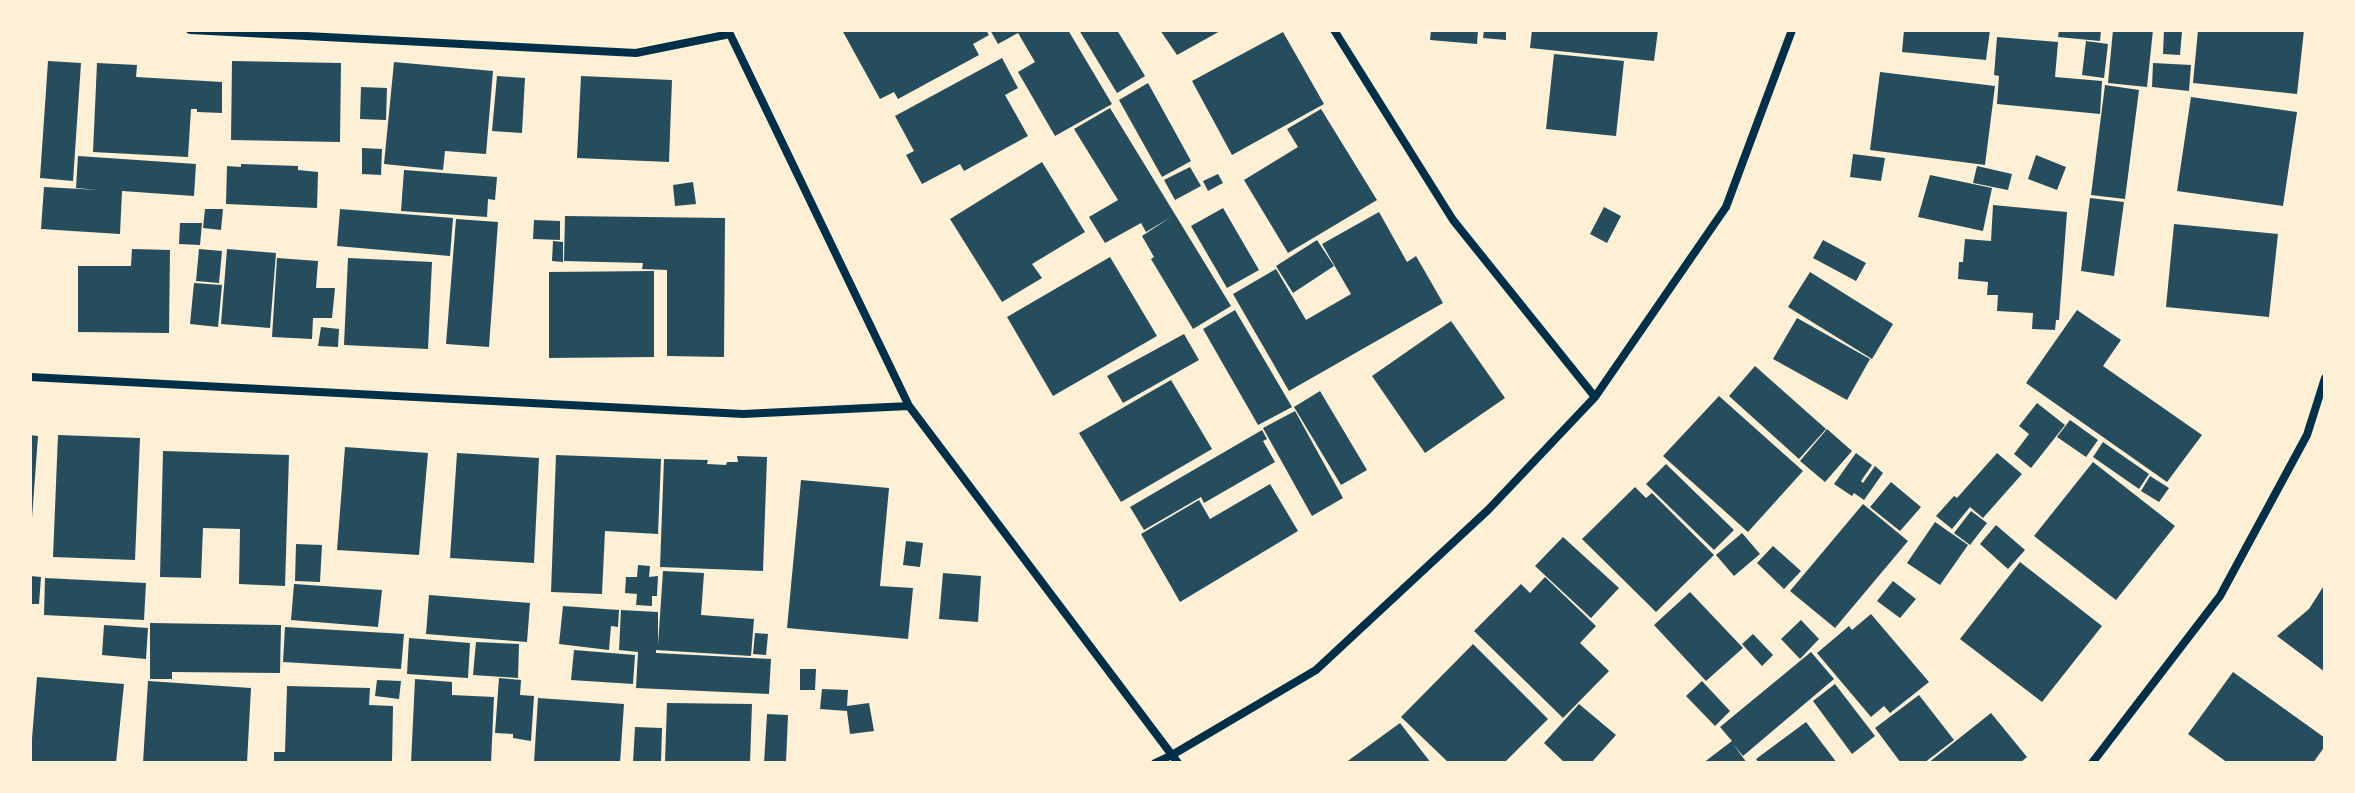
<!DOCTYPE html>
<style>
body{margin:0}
#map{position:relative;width:2355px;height:793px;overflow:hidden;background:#fdf0d5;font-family:"DM Sans",sans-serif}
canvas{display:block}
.frame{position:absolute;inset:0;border:32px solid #fdf0d5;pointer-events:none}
</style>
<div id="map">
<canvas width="2355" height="793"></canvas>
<div class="frame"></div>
</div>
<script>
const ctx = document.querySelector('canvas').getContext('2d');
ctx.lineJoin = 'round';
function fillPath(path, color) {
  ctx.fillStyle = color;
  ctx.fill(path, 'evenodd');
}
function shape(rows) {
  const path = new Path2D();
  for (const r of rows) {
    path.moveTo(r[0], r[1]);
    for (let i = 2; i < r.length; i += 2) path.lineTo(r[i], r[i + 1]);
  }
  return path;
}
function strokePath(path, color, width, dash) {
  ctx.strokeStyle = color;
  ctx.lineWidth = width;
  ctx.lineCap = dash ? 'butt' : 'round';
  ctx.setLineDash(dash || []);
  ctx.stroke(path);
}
fillPath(shape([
 [842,30,986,30,989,35,973,44,979,55,898,99,894,92,880,99],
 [990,30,1068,30,1112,104,1055,136,1018,72,1035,62,1018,33,998,44],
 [1079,30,1117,30,1145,76,1117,93],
 [1160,30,1222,30,1177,55],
 [1431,30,1478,30,1477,44,1430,40],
 [1484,30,1506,30,1506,40,1483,38],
 [1532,30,1658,30,1654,61,1530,48],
 [1904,30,1990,30,1986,60,1902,52],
 [2059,30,2101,30,2100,41,2058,37],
 [2113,30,2153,30,2147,87,2108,83],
 [2164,30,2182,31,2180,55,2163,54],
 [2198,30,2304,30,2297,94,2193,83],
 [1283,32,1324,104,1232,155,1192,81],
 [1997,37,2058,42,2055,77,2102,81,2100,114,1997,104,1999,76,1994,75],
 [2086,41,2108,44,2104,78,2082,75],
 [1554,54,1624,61,1616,136,1546,129],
 [1002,58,1018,88,1005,95,1028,136,964,171,960,164,922,184,906,155,914,151,895,116],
 [48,61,81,63,73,181,40,178],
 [232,61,341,63,340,142,231,140],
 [394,62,493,71,486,154,445,151,443,170,384,164],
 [97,63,137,65,136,77,222,82,222,113,197,112,197,109,191,109,188,157,93,152],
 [2153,63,2191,65,2189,91,2152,87],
 [1880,72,1995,86,1985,165,1870,150],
 [497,76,525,78,522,133,492,131],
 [581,76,672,80,669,162,577,158],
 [1148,83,1191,161,1162,177,1119,100],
 [2105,85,2139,90,2125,199,2091,195],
 [361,87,387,88,386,120,360,119],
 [2191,97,2297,112,2283,206,2177,191],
 [1110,108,1231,306,1193,329,1151,259,1154,257,1142,236,1171,217,1146,232,1141,223,1105,243,1089,217,1118,200,1074,129],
 [1321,109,1377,200,1288,253,1244,180,1298,147,1287,129],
 [362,148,382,149,381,175,362,174],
 [1853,154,1885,158,1881,181,1850,177],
 [2036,155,2066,167,2057,190,2028,179],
 [78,156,196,164,194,196,122,191,120,234,41,229,44,187,99,190,76,188],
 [1042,162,1085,232,1032,264,1042,278,1002,302,950,219],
 [241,164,298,166,298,170,318,172,317,208,226,204,227,166,241,167],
 [1977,166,2012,174,2008,190,1973,183],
 [1190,167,1201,186,1175,200,1164,180],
 [404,170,497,177,495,200,488,199,487,217,401,211],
 [1218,174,1223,183,1208,191,1203,181],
 [1930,175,1992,188,1983,231,1918,217],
 [693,182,696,204,675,206,673,185],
 [2090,198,2124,202,2114,276,2081,271],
 [1993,205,2067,212,2059,320,2056,320,2055,330,2032,329,2033,313,1997,311,1998,295,1987,295,1988,282,1958,279,1959,262,1963,262,1965,239,1991,241],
 [1604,207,1621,216,1607,243,1590,234],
 [1223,208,1259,270,1227,288,1191,226],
 [205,209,223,209,221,230,203,228],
 [340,209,453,218,450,256,337,246],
 [1379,212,1407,262,1416,256,1443,303,1289,391,1233,294,1276,269,1306,320,1351,294,1322,244],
 [565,216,725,218,724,357,667,356,667,270,642,269,643,263,564,261],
 [456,219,498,222,489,347,446,344],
 [534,220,560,221,560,240,533,239],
 [180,223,202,223,200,245,179,244],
 [2174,224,2278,234,2269,317,2166,307],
 [1317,240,1334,266,1293,293,1276,266],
 [1823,240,1866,263,1856,281,1813,258],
 [553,241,563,242,563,262,552,261],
 [132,249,170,250,169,333,78,332,78,266,131,266],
 [199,249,222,251,219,283,196,281],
 [227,249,276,253,270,328,221,324],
 [1110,257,1157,336,1053,396,1007,317],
 [277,258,318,261,316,288,335,288,332,318,313,318,312,339,272,337],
 [348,258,432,262,428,349,344,345],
 [654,271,654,357,549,358,549,272],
 [1810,272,1893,324,1872,359,1788,307],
 [194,283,222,285,218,327,190,324],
 [1235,310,1292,407,1258,425,1203,329],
 [2077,310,2121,340,2103,366,2202,435,2167,482,2026,383],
 [1797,318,1870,359,1847,400,1773,359],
 [1451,321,1505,398,1425,453,1372,376],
 [321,327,339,329,338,347,318,346],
 [1184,334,1199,360,1123,403,1107,376],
 [1755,366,1826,429,1799,459,1729,396],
 [1171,380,1212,449,1121,502,1079,433],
 [1320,391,1367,470,1341,485,1294,407],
 [1719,396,1803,471,1748,532,1663,456],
 [2037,403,2065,425,2031,468,2014,454,2029,434,2019,426],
 [1295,411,1343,498,1312,516,1263,428],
 [2070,420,2098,440,2086,457,2057,437],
 [1827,429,1852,451,1825,482,1800,461],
 [1262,430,1267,439,1263,441,1275,462,1204,503,1201,497,1144,530,1130,507],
 [30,435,38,436,32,518,30,518],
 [58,435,140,438,135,560,53,557],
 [2103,442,2149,474,2139,489,2093,457],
 [345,447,428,453,419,555,337,550],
 [163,451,289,455,285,586,239,584,240,529,203,528,201,578,160,577],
 [457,453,539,458,534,563,450,558],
 [1856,453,1872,465,1861,481,1863,483,1875,466,1883,473,1864,500,1854,493,1852,496,1834,484],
 [1997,453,2022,474,1983,518,1970,507,1952,529,1936,516,1954,496,1957,498],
 [556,455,661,459,658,534,605,531,602,594,551,592],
 [737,456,767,457,763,571,660,567,664,459,708,460,707,464,726,465,727,462,738,462],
 [2093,462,2175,526,2116,600,2034,536],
 [1666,464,1734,530,1714,550,1646,484],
 [2150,476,2169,488,2159,502,2141,491],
 [801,480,889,488,880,586,913,588,908,639,787,628],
 [1891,482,1921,507,1900,531,1870,507],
 [1270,484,1298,531,1180,602,1141,534,1199,500,1210,519],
 [1635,487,1646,498,1652,493,1714,555,1656,612,1582,539],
 [1863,504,1908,541,1835,628,1790,591],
 [1971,511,1987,523,1970,545,1954,533],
 [1935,522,1968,545,1940,585,1907,563],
 [1996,525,2025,550,2008,569,1980,544],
 [1742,533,1760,554,1734,576,1716,555],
 [1563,537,1619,588,1591,618,1535,566],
 [906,541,923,543,920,567,903,565],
 [296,544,322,545,320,582,295,581],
 [1773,546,1801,571,1784,589,1757,563],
 [2020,562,2102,626,2042,702,1960,639],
 [638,565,650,566,649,577,658,576,657,596,652,596,652,606,636,605,637,594,625,593,626,577,637,577],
 [663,571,704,573,701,615,754,619,751,656,656,650,656,653,771,659,769,694,636,688,638,652,619,650,621,610,658,612,658,645],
 [943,573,981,576,978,622,939,619],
 [30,576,41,577,39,604,30,604],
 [1545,577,1596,626,1580,643,1609,671,1563,718,1474,631,1521,584,1530,593],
 [45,578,146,583,144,620,44,615],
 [1893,581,1916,599,1900,618,1877,601],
 [294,584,382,590,378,627,291,620],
 [2325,584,2325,672,2277,636,2309,609],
 [1690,592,1743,648,1706,681,1654,625],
 [429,595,530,603,527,642,426,634],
 [563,606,619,610,618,627,611,626,609,650,559,644],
 [1871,614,1929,682,1890,713,1884,706,1871,717,1817,653,1849,626,1852,630],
 [1801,620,1819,639,1800,659,1781,639],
 [150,623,281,625,280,673,172,672,172,679,150,679],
 [104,625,148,628,146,659,102,655],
 [285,627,404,634,401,669,283,662],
 [755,633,768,634,766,655,753,654],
 [1753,634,1773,655,1762,666,1742,644],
 [409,638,470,643,468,678,407,674],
 [476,642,519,644,518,678,473,675],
 [1473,644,1548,719,1504,763,1449,763,1401,717],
 [574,650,635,655,633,684,571,680],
 [1811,652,1834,679,1743,756,1733,744,1747,763,1703,763,1732,741,1720,727],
 [800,669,816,669,815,690,800,690],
 [2233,672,2325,738,2325,746,2313,763,2228,763,2188,734],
 [37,677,124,684,116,763,30,763],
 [499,678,521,680,520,695,534,696,531,741,513,738,513,734,495,733],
 [415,679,452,682,452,695,494,697,491,763,411,763],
 [377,680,401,681,399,699,375,696],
 [148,681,251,688,247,763,143,763],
 [1702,681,1730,711,1715,726,1686,696],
 [1835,684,1875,736,1852,754,1813,701],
 [287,686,370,688,369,705,393,706,392,763,274,763,274,752,285,752],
 [822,689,848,690,847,706,869,703,874,731,850,734,847,711,820,709],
 [1919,695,1954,740,1924,763,1901,763,1875,728],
 [538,698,624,704,620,763,534,763],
 [667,703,752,704,750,763,665,763],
 [1579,704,1616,735,1591,763,1565,763,1544,743],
 [1991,713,2027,757,2020,763,1928,763],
 [767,714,788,715,786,763,764,763],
 [1806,722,1837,763,1759,763,1756,759],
 [1400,723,1431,763,1345,763],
 [635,727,662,728,661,763,633,763]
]), '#264d5e');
strokePath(shape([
 [190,30,636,53,730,34],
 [728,30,909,406,1178,763],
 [1334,30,1453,220,1595,397],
 [30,377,743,414,909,406],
 [1155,763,1172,755,1316,670,1488,510,1595,397,1726,207,1792,30],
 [2092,763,2220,596,2307,435,2325,378]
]), '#003049', 8);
</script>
